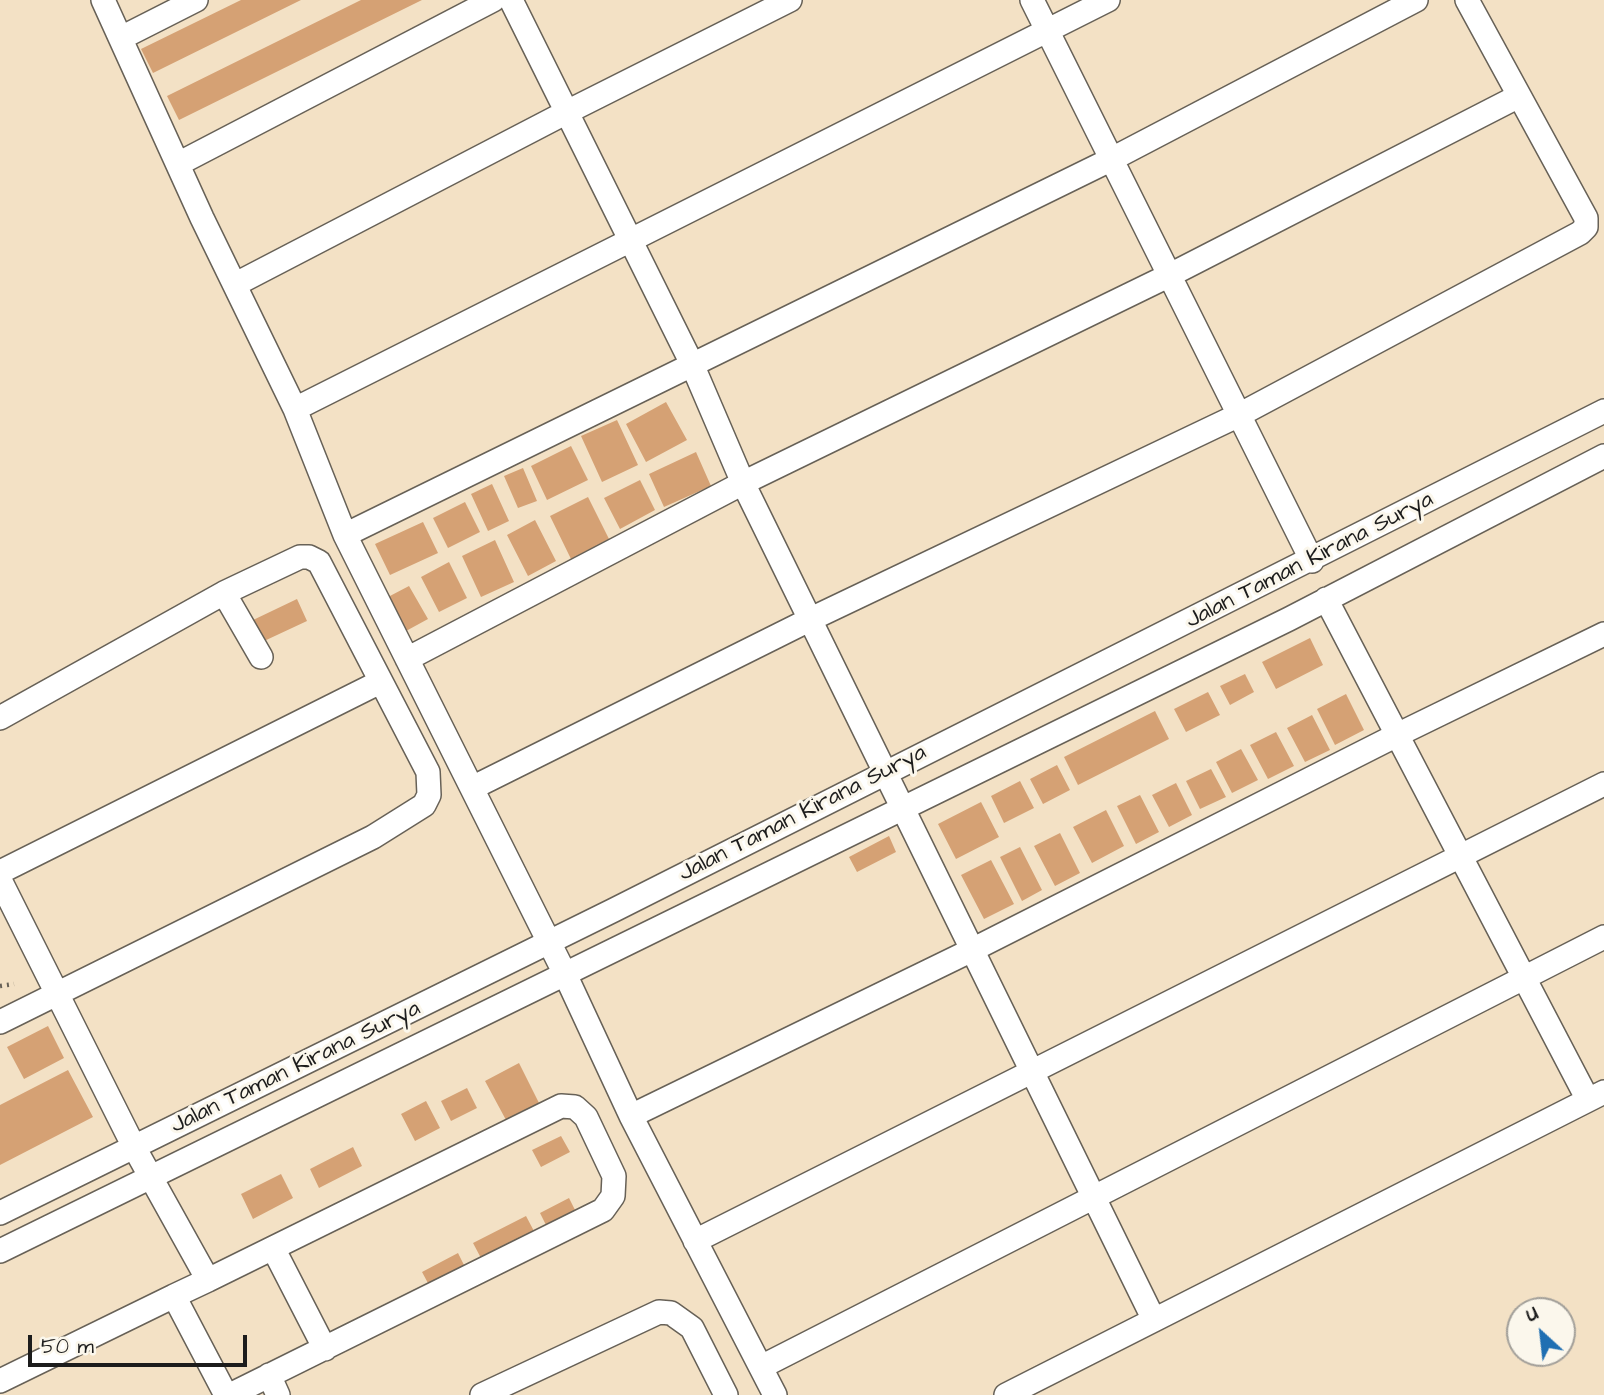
<!DOCTYPE html>
<style>
body{margin:0}
#map{position:relative;width:1604px;height:1395px;overflow:hidden;background:#f3e1c5;font-family:"Architects Daughter",sans-serif}
canvas{display:block}
.north{position:absolute;left:1506px;top:1297px;width:70px;height:70px;box-sizing:border-box;background:#fbf7ec;border:2px solid #a29f99;border-radius:50%;rotate:333deg;font-size:19px;font-weight:700;line-height:28px;text-align:center;color:#1c1c1c}
.north::after{content:'';display:block;margin:auto;width:24px;height:32px;background:#1f6fb2;clip-path:polygon(50% 0,100% 100%,50% 72%,0 100%)}
.scale{position:absolute;left:28px;top:1335px;width:219px;height:32px;box-sizing:border-box;border:4px solid #1c1c1c;border-top:0;padding-left:9px;font-size:21px;line-height:24px;white-space:nowrap;color:#1c1c1c;-webkit-text-stroke:5px #fbf7ec;paint-order:stroke}
</style>
<div id="map">
<canvas width="1604" height="1395"></canvas>
<div class="north">U</div>
<div class="scale">50 m</div>
</div>
<script>
const ctx = document.querySelector('canvas').getContext('2d');
ctx.lineJoin = 'round';
function fillPath(path, color) {
  ctx.fillStyle = color;
  ctx.fill(path, 'evenodd');
}
function shape(rows) {
  const path = new Path2D();
  for (const r of rows) {
    path.moveTo(r[0], r[1]);
    for (let i = 2; i < r.length; i += 2) path.lineTo(r[i], r[i + 1]);
  }
  return path;
}
function strokePath(path, color, width, dash) {
  ctx.strokeStyle = color;
  ctx.lineWidth = width;
  ctx.lineCap = dash ? 'butt' : 'round';
  ctx.setLineDash(dash || []);
  ctx.stroke(path);
}
function drawText(font, color, halo, rows, align = 'center') {
  ctx.font = font + ' "Architects Daughter",sans-serif';
  ctx.lineWidth = 6;
  ctx.setLineDash([]);
  ctx.textBaseline = 'middle';
  ctx.strokeStyle = halo;
  ctx.fillStyle = color;
  for (const [text, x, y, turn = 0] of rows) {
    ctx.save();
    ctx.translate(x, y);
    ctx.rotate((+turn || 0) * Math.PI / 180);
    ctx.textAlign = isNaN(turn) ? turn : align;
    if (halo) ctx.strokeText(text, 0, 0);
    ctx.fillText(text, 0, 0);
    ctx.restore();
  }
}
fillPath(shape([
 [241,0,301,0,153,73,141,49],
 [361,0,422,0,179,120,167,96],
 [666,402,687,440,646,462,626,424],
 [617,420,638,465,602,482,581,436],
 [571,446,588,480,547,500,531,466],
 [696,452,711,486,664,507,649,474],
 [523,468,537,501,518,508,504,476],
 [640,480,655,510,620,529,604,498],
 [492,484,509,521,488,531,471,494],
 [588,497,609,539,571,559,550,516],
 [465,502,480,532,448,548,433,518],
 [535,520,556,561,528,576,507,535],
 [423,522,438,553,390,575,375,544],
 [495,540,514,582,481,597,462,556],
 [449,562,467,598,439,612,421,577],
 [409,586,428,619,406,631,388,597],
 [297,599,307,621,262,642,251,621],
 [1310,638,1323,665,1276,689,1262,662],
 [1245,674,1254,692,1230,705,1220,686],
 [1208,692,1220,715,1186,732,1174,709],
 [1346,694,1364,730,1335,745,1317,709],
 [1155,711,1169,739,1078,785,1064,757],
 [1312,715,1330,750,1305,762,1287,728],
 [1276,732,1294,766,1268,779,1250,745],
 [1241,749,1258,780,1232,793,1216,762],
 [1057,765,1070,790,1043,804,1030,779],
 [1211,769,1226,797,1200,809,1186,781],
 [1020,781,1034,808,1004,823,991,796],
 [1176,783,1192,815,1169,827,1152,795],
 [1140,795,1159,832,1136,844,1117,806],
 [981,802,999,837,956,859,938,824],
 [1106,810,1124,846,1092,863,1073,827],
 [1060,833,1080,873,1055,886,1034,846],
 [889,836,896,852,857,872,849,857],
 [1020,847,1042,890,1022,901,1000,857],
 [991,860,1014,904,984,919,961,875],
 [48,1026,64,1058,24,1079,7,1047],
 [519,1063,539,1103,506,1120,485,1081],
 [68,1070,93,1117,0,1165,0,1105],
 [467,1088,477,1108,451,1121,441,1101],
 [426,1101,440,1128,415,1141,401,1114],
 [561,1136,570,1152,541,1167,532,1150],
 [353,1147,362,1166,319,1188,310,1169],
 [281,1174,293,1198,253,1219,241,1194],
 [569,1198,578,1216,549,1231,540,1213],
 [526,1216,535,1233,482,1260,473,1243],
 [458,1253,465,1267,429,1285,422,1272]
]), '#d5a174');
const minor = shape([
 [103,0,202,218,295,409,345,535,565,974,631,1116,775,1395],
 [511,0,692,364,743,483,1154,1320],
 [1032,0,1312,561],
 [121,38,196,0],
 [178,164,493,0],
 [236,284,565,113,790,0],
 [295,409,1108,0],
 [345,535,1112,159,1416,0],
 [224,593,261,657],
 [1326,599,1588,1100],
 [407,659,743,483,1170,275,1519,96],
 [0,718,224,593,300,557,309,557,319,562,428,772,429,795,424,805,373,837,0,1022],
 [472,788,811,619,1239,415,1580,233,1586,227,1586,218,1467,0],
 [0,872,380,682],
 [0,880,134,1147,208,1280,174,1296,226,1395],
 [631,1116,972,950,1397,735,1604,634],
 [0,1213,614,910,1604,411],
 [695,1241,1604,784],
 [273,1248,325,1349],
 [0,1251,1289,619,1604,456],
 [208,1280,561,1106,575,1107,586,1117,614,1176,613,1196,603,1210,230,1395],
 [761,1367,1604,937],
 [269,1375,278,1395],
 [0,1381,174,1296],
 [482,1395,659,1312,671,1313,692,1328,726,1395],
 [1006,1395,1604,1092]
]);
strokePath(minor, '#676157', 26);
strokePath(shape([
 [0,986,14,984]
]), '#676157', 4.5, [2, 5]);
strokePath(minor, '#fff', 23);
drawText('23px', '#1c1c1c', '#fbf7ec', [
 ["Jalan Taman Kirana Surya",1310,561,-27],
 ["Jalan Taman Kirana Surya",803,814,-27],
 ["Jalan Taman Kirana Surya",296,1068,-26]
]);
</script>
